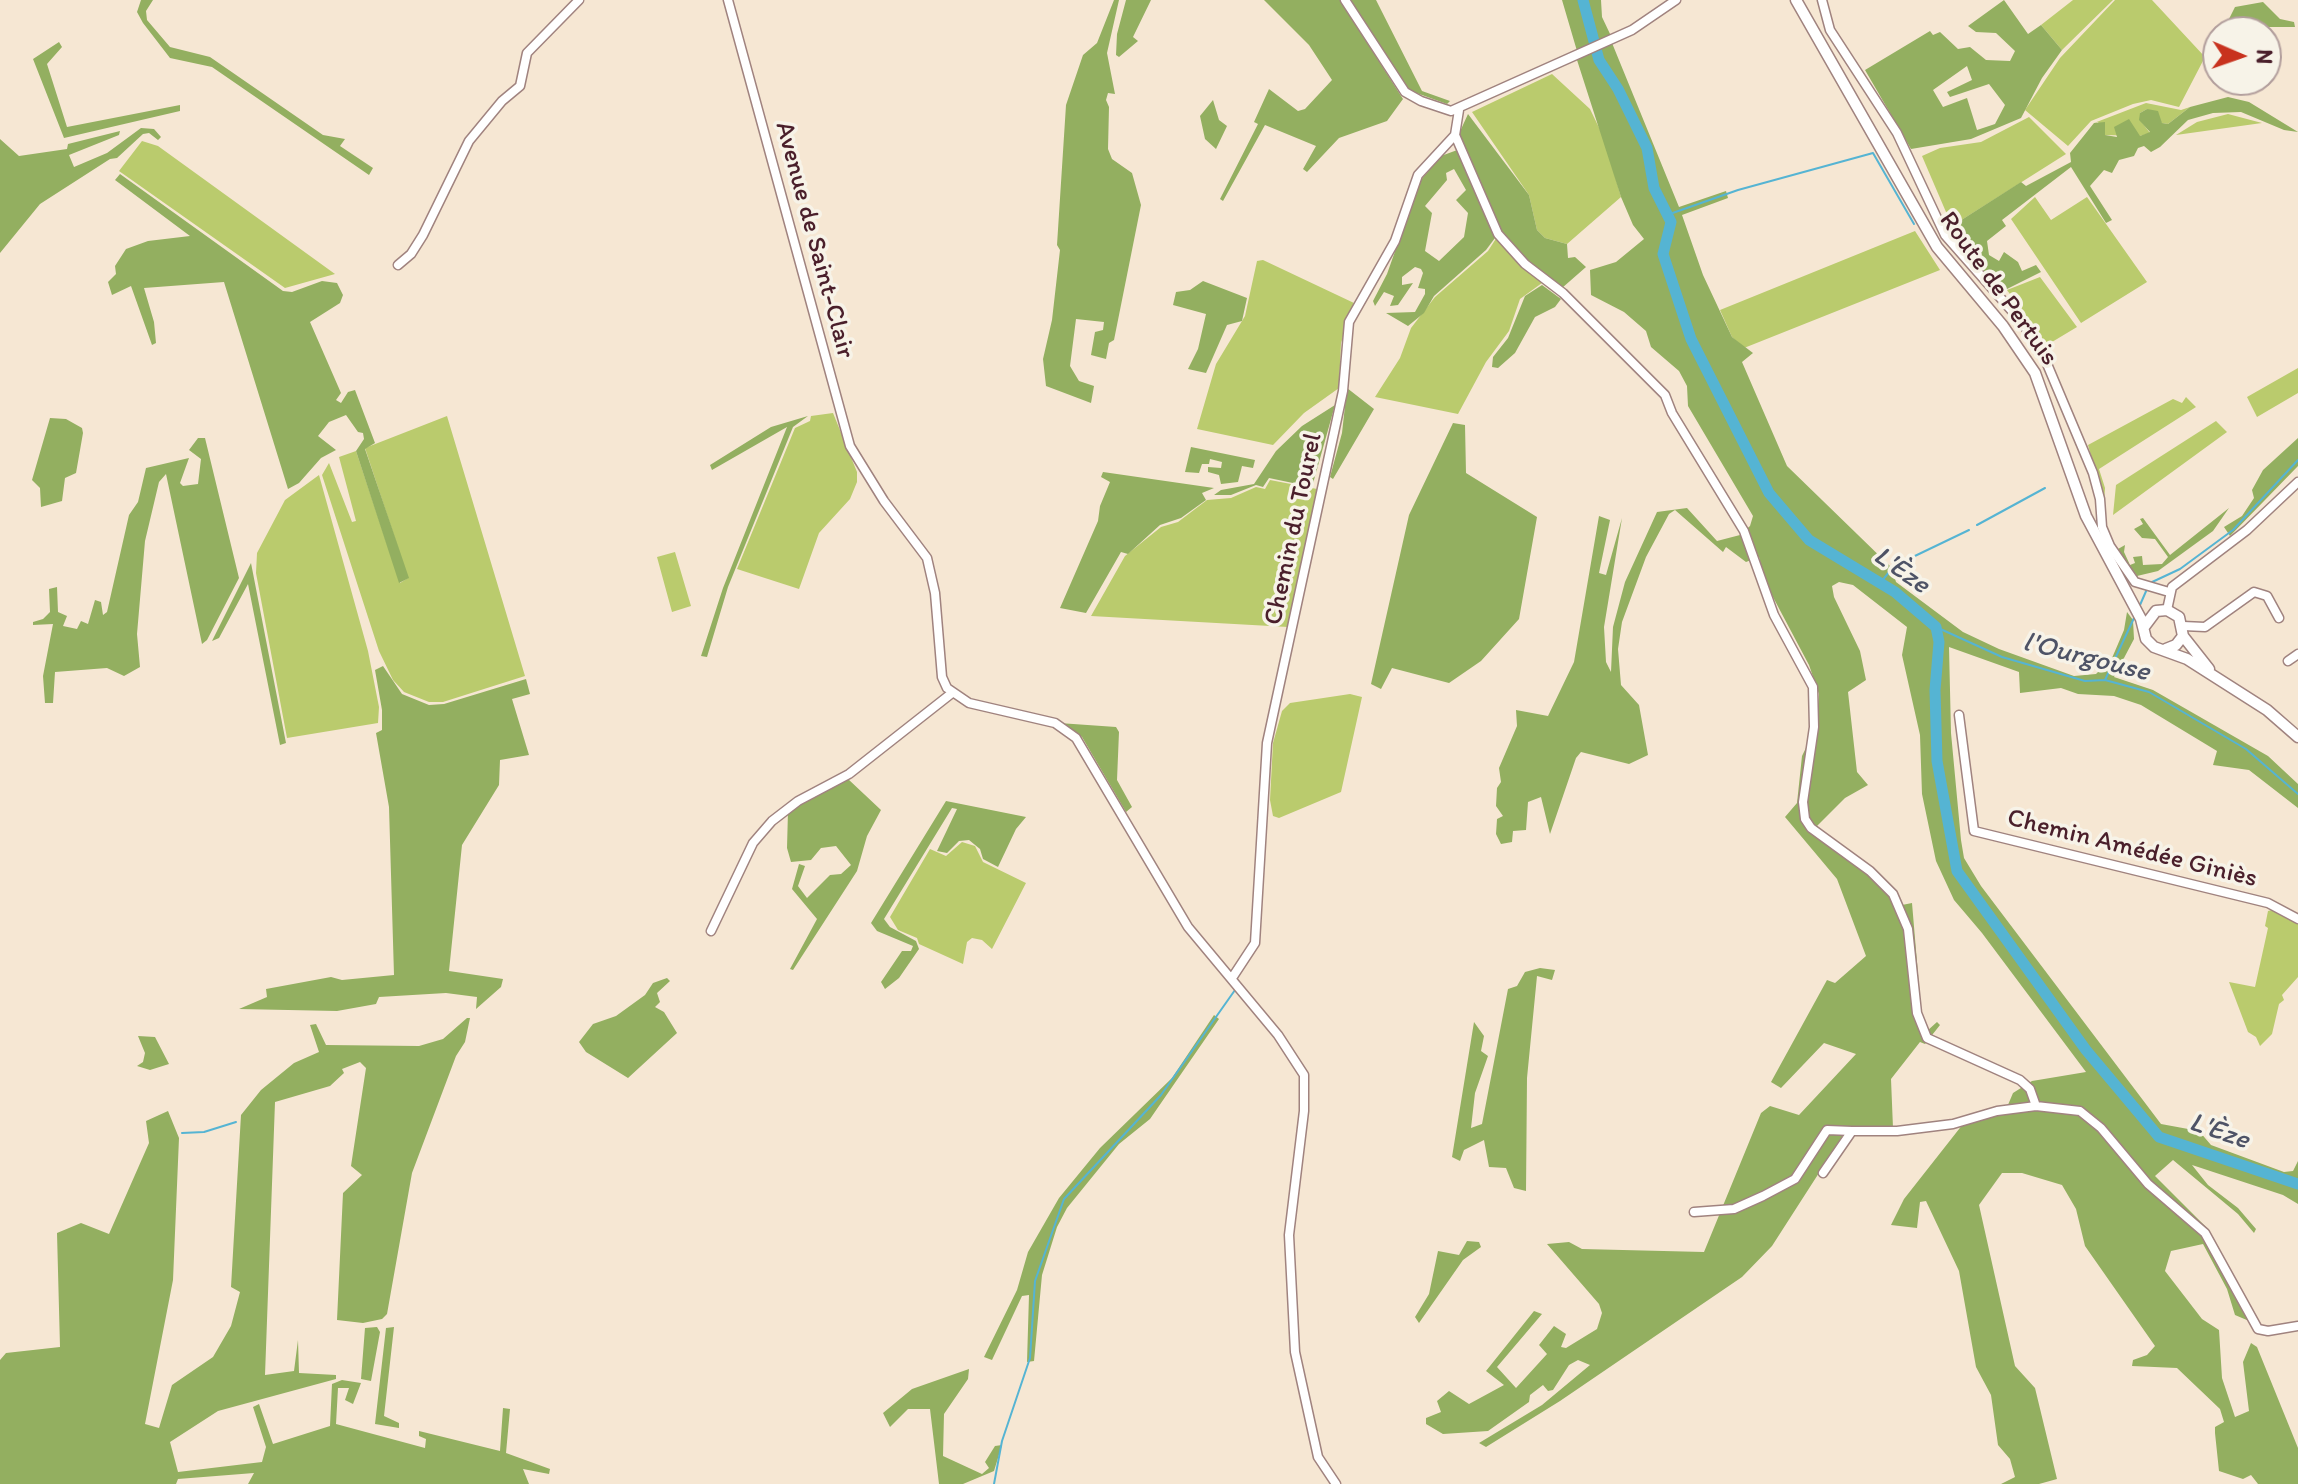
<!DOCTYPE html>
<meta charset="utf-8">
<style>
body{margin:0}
#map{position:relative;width:2298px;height:1484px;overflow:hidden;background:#f6e7d3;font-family:Itim,sans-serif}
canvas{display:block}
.north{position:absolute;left:2202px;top:16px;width:80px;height:80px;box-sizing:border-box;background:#f7f3e8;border:2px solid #b29e9c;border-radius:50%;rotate:92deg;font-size:22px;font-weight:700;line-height:32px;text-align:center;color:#4a1f2b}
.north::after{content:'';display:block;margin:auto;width:28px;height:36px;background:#c8321e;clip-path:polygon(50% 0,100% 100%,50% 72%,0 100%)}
</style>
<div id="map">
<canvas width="2298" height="1484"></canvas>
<div class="north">N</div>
</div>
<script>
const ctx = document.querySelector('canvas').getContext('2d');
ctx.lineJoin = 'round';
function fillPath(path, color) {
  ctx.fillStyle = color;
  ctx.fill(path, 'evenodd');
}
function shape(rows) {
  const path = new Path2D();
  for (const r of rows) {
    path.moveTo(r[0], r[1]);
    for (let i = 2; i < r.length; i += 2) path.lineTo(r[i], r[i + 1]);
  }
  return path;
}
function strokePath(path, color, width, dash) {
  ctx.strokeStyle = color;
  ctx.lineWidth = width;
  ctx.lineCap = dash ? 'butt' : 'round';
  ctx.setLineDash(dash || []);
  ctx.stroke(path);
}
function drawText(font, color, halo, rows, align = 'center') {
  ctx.font = font + ' Itim,sans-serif';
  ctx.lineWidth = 7;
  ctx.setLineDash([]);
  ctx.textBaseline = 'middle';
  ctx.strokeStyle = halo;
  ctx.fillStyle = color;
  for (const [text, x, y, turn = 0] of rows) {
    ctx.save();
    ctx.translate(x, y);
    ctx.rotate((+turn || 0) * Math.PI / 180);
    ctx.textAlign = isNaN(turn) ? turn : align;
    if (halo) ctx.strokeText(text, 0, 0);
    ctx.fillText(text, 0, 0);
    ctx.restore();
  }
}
fillPath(shape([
 [2073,0,2113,0,2062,50,2041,25],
 [2115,0,2152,0,2205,57,2179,107,2151,100,2133,104,2091,121,2068,146,2025,110,2060,58],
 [1552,74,1590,109,1604,138,1621,197,1567,244,1545,238,1537,230,1529,195,1472,112],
 [2146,103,2181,110,2190,107,2168,124,2162,123,2147,109,2140,113,2140,120,2150,133,2140,136,2105,135,2098,122,2094,123],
 [2228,114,2262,123,2176,135,2197,122],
 [2029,117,2066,154,1952,226,1922,156,1940,148,1981,142],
 [142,141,158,146,335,274,285,288,119,171],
 [2035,197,2051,220,2087,197,2147,282,2081,323,2011,219],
 [1915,231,1940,270,1744,348,1732,337,1720,310],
 [1497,237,1542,283,1520,299,1509,331,1486,362,1458,414,1375,397,1400,358,1411,328,1435,297,1488,251],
 [1263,260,1354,303,1341,343,1339,388,1304,413,1273,445,1197,429,1216,364,1245,316,1257,261],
 [2040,277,2077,327,2047,345,2007,290],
 [2298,368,2298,393,2257,417,2247,397],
 [2186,397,2196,407,2099,469,2105,488,2104,503,2088,445,2173,399,2182,403],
 [833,413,857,472,857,482,850,499,819,533,799,589,737,569,795,428,810,421,811,416],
 [447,416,525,676,443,702,429,702,404,692,393,680,379,651,322,475,329,463,352,522,356,521,339,457,356,451,400,583,408,578,365,448],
 [2216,421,2227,432,2113,515,2116,485],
 [319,475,368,651,379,707,378,723,287,738,256,573,257,553,285,500],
 [1270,480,1317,489,1288,627,1091,616,1125,556,1161,527,1178,522,1207,500,1231,498,1256,487,1265,489],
 [675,552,691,606,672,612,657,557],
 [1350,694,1362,697,1341,792,1279,818,1273,816,1270,800,1273,743,1282,711,1290,703],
 [962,842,975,846,983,862,1026,883,992,949,982,940,972,938,967,942,963,964,919,944,917,938,898,930,890,917,930,849,946,856],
 [2272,910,2298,923,2298,977,2282,995,2284,1000,2279,1004,2272,1034,2260,1046,2256,1037,2248,1032,2229,982,2255,987,2268,928,2265,926,2268,911]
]), '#bacb6d');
fillPath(shape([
 [141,0,153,0,146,11,147,20,170,47,210,57,323,135,345,139,340,146,373,168,369,175,212,67,170,58,143,23,137,12],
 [1114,0,1119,0,1107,53,1115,94,1108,93,1106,100,1109,107,1108,149,1112,159,1132,173,1141,205,1114,340,1109,343,1106,359,1091,355,1095,332,1103,330,1104,322,1076,319,1070,366,1079,381,1094,386,1091,403,1046,386,1043,359,1052,320,1060,250,1057,245,1066,105,1083,55,1097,43],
 [1126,0,1151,0,1133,37,1138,41,1119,57,1116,55,1117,34],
 [1264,0,1340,0,1403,99,1387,121,1339,138,1307,172,1303,169,1316,146,1265,125,1223,201,1220,199,1258,124,1254,122,1269,89,1298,111,1305,109,1332,80,1309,45],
 [1350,0,1376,0,1422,91,1450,101,1447,104,1408,90],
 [1562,0,1601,0,1602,17,1611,36,1577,51],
 [2004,0,2028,34,2041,25,2062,50,2042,78,2021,118,1971,139,1911,149,1865,70,1930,31,1933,35,1940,32,1958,49,1970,47,1986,60,2010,61,2015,51,1996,33,1976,32,1968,26],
 [1967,66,1972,80,1947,92,1950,97,1989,84,2005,105,1995,124,1977,130,1967,98,1943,107,1933,90],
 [2263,2,2280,19,2294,22,2295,27,2258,27,2234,18,2229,29,2225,27,2235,7],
 [59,42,62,47,47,64,67,127,180,105,180,111,64,138,33,59],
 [1612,43,1679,207,1726,191,1728,198,1682,215,1703,275,1732,337,1753,353,1742,362,1787,466,1892,568,1896,582,1963,632,1999,649,2074,676,2096,674,2112,658,2124,630,2127,612,2133,620,2134,639,2114,677,2153,690,2268,756,2298,784,2298,808,2249,770,2213,765,2217,751,2141,705,2114,696,2078,694,2061,688,2020,693,2019,672,1949,647,1951,733,1961,840,1964,858,1981,886,2161,1124,2199,1131,2211,1145,2284,1172,2293,1171,2298,1161,2298,1204,2283,1195,2192,1165,2208,1185,2238,1208,2256,1229,2254,1233,2238,1214,2173,1160,2155,1176,2209,1230,2261,1326,2235,1315,2227,1289,2203,1244,2171,1251,2165,1271,2202,1319,2219,1330,2222,1378,2235,1417,2249,1411,2243,1362,2251,1343,2257,1347,2298,1448,2298,1484,2258,1484,2251,1475,2243,1479,2219,1471,2215,1433,2215,1427,2224,1422,2220,1409,2177,1368,2132,1366,2133,1360,2147,1355,2155,1346,2085,1246,2076,1209,2062,1185,2022,1173,2002,1173,1979,1205,2015,1366,2035,1388,2057,1479,2039,1484,2001,1484,2015,1477,2010,1459,1998,1445,1991,1395,1976,1367,1959,1271,1926,1201,1920,1202,1917,1228,1891,1225,1904,1199,1963,1124,2005,1112,2013,1093,2032,1081,2086,1072,1982,933,1954,900,1936,861,1922,794,1920,735,1902,655,1907,627,1853,585,1839,582,1832,586,1834,597,1860,651,1866,680,1848,692,1857,772,1868,785,1845,798,1811,832,1877,880,1897,906,1912,903,1922,1021,1927,1031,1937,1022,1940,1025,1925,1044,1920,1042,1891,1079,1893,1128,1844,1134,1772,1246,1742,1277,1560,1401,1486,1447,1479,1443,1542,1405,1590,1365,1578,1360,1569,1365,1553,1390,1548,1391,1543,1385,1530,1395,1529,1402,1488,1431,1443,1434,1426,1424,1426,1418,1441,1412,1437,1401,1449,1391,1469,1404,1504,1385,1486,1371,1534,1311,1542,1314,1497,1367,1516,1388,1547,1354,1539,1345,1554,1326,1566,1334,1561,1347,1566,1348,1597,1329,1602,1313,1599,1304,1547,1244,1569,1242,1582,1249,1704,1252,1761,1113,1770,1106,1799,1115,1856,1054,1824,1043,1781,1088,1771,1082,1827,980,1835,983,1866,956,1837,879,1785,817,1797,803,1802,756,1817,725,1819,694,1809,665,1765,582,1759,557,1746,562,1726,547,1723,552,1675,510,1669,514,1646,557,1622,622,1618,649,1621,685,1639,705,1648,755,1629,764,1581,752,1576,758,1550,834,1541,797,1528,802,1526,830,1513,831,1512,842,1501,844,1496,834,1497,819,1503,816,1496,806,1497,788,1501,782,1499,768,1517,726,1516,710,1548,716,1574,662,1599,516,1610,520,1599,573,1606,575,1622,518,1604,627,1606,662,1611,672,1613,627,1625,582,1657,512,1687,508,1717,541,1740,535,1750,526,1753,516,1688,406,1687,386,1679,371,1651,347,1646,331,1624,312,1591,295,1590,270,1616,262,1644,239,1633,225,1621,197,1577,60],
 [2228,97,2249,102,2298,132,2284,130,2241,112,2213,113,2188,120,2160,147,2151,152,2144,146,2138,148,2134,156,2119,160,2112,173,2104,170,2090,186,2112,220,2106,223,2071,167,2002,220,2006,226,1987,241,1989,255,1999,261,2004,252,2018,262,2022,271,2036,265,2041,272,1999,293,1969,257,1952,226,2021,182,2026,186,2071,162,2070,153,2094,123,2105,122,2105,135,2117,137,2114,127,2129,119,2140,136,2150,132,2139,120,2140,113,2147,109,2158,111,2162,123,2168,124,2190,107],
 [1213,100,1219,120,1227,126,1216,149,1205,139,1200,116],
 [1468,114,1529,195,1537,230,1545,238,1567,244,1568,258,1575,257,1586,267,1562,288,1546,278,1507,242,1501,230,1486,250,1434,296,1424,313,1408,326,1386,313,1415,312,1425,294,1425,289,1418,288,1423,273,1421,269,1415,267,1402,277,1402,285,1413,283,1398,305,1390,306,1394,296,1384,292,1375,306,1373,301,1387,274,1420,181,1441,156,1460,149,1457,138],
 [1454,169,1466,190,1456,200,1468,213,1464,237,1439,261,1425,251,1432,213,1425,206,1447,180,1446,173],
 [141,128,154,129,161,137,158,140,149,133,143,134,117,158,110,159,40,204,0,253,0,139,19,156,67,149,68,144,120,131,119,135,69,155,74,167,107,153],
 [120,174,283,291,292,292,322,281,337,283,343,295,340,303,310,322,341,393,336,400,341,403,348,392,355,390,375,443,365,449,409,578,399,583,356,451,364,439,363,433,358,432,346,415,329,422,318,436,336,450,321,458,299,483,288,489,224,282,144,288,154,322,156,343,152,345,131,286,112,295,108,282,116,274,115,266,126,249,148,241,190,236,115,180],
 [1203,281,1247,298,1242,321,1227,325,1206,373,1188,369,1198,349,1206,314,1173,305,1176,292,1190,290],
 [1542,285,1561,299,1555,307,1535,317,1515,353,1498,368,1492,367,1493,357,1508,338,1525,296],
 [1347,388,1374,409,1333,479,1330,477,1342,433],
 [1335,405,1312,487,1269,478,1263,487,1256,485,1231,495,1214,495,1221,490,1254,484,1276,451,1302,426],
 [808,416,793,427,728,587,707,657,701,656,723,588,787,427,712,470,710,465,771,427],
 [50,418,66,419,82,428,83,433,76,473,65,478,62,501,41,507,40,488,32,480],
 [1453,423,1465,425,1466,473,1537,517,1519,619,1481,661,1449,683,1392,668,1381,689,1371,684,1409,515],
 [198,438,205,438,239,578,207,640,202,644,166,474,159,482,145,541,137,634,140,667,124,676,107,668,55,672,53,703,45,703,43,676,53,624,33,625,33,622,43,619,50,612,49,589,57,587,58,612,67,616,63,626,77,629,81,621,88,624,95,600,101,602,103,615,107,612,129,515,138,502,146,468,189,458,180,483,183,486,198,484,201,459,189,450],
 [2298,438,2298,466,2230,536,2224,527,2242,516,2254,498,2252,490,2263,470],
 [1191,447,1255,460,1253,468,1242,466,1238,482,1221,484,1219,475,1208,472,1208,467,1221,468,1222,462,1210,459,1209,464,1202,464,1199,473,1185,472],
 [1103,472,1214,488,1202,493,1206,500,1181,518,1160,525,1128,554,1121,552,1086,613,1060,608,1098,521,1100,506,1110,482,1101,477],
 [2229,508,2213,531,2158,571,2137,576,2118,549,2125,545,2124,552,2130,565,2135,563,2133,557,2142,556,2143,565,2162,564,2168,557,2155,539,2142,538,2134,529,2143,524,2140,519,2143,518,2170,555],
 [251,563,286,743,280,745,248,584,219,638,212,641],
 [383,666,402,694,429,705,444,704,526,679,530,694,512,699,529,755,500,760,499,785,462,845,449,971,503,979,501,987,476,1009,477,997,446,993,379,997,376,1004,337,1011,239,1009,267,997,266,989,331,977,342,980,394,975,389,807,376,733,382,730,382,710,375,670],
 [1059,723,1116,727,1119,732,1117,780,1132,807,1126,812,1082,737],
 [848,779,881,810,867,836,857,871,793,970,790,969,817,919,792,889,799,864,805,866,798,886,807,898,830,875,841,874,851,865,836,846,821,848,811,860,791,862,787,848,788,811],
 [946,801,1026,817,1016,829,998,867,983,859,980,849,969,840,959,841,947,853,937,851,957,809,952,808,884,919,890,927,916,941,919,949,899,978,885,989,881,982,902,951,911,951,913,946,877,931,871,923],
 [1540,968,1555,970,1552,980,1537,976,1527,1078,1526,1191,1514,1188,1506,1168,1489,1167,1484,1140,1464,1150,1460,1161,1452,1157,1474,1022,1484,1036,1481,1051,1488,1056,1475,1093,1471,1128,1482,1124,1508,989,1517,986,1525,972],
 [667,978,670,981,657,993,660,1002,655,1007,664,1012,677,1033,628,1078,586,1052,579,1042,593,1024,616,1016,645,995,653,983],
 [1214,1015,1219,1019,1150,1119,1119,1144,1067,1208,1057,1227,1042,1275,1034,1361,1027,1362,1029,1295,1022,1296,992,1360,984,1357,1017,1290,1028,1252,1059,1198,1100,1148,1172,1078],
 [467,1018,470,1018,465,1042,456,1056,412,1173,387,1314,382,1319,363,1323,337,1320,343,1193,362,1175,351,1166,366,1068,360,1062,342,1069,344,1073,330,1086,275,1102,265,1375,294,1371,298,1340,299,1373,336,1375,336,1379,218,1411,170,1442,178,1472,262,1462,266,1447,253,1407,259,1404,273,1444,330,1426,332,1384,342,1380,361,1383,353,1404,345,1400,349,1388,338,1388,336,1424,425,1448,426,1439,419,1436,419,1431,500,1451,503,1408,510,1409,506,1453,550,1469,549,1474,523,1469,529,1484,248,1484,254,1473,178,1479,176,1484,0,1484,0,1360,6,1353,60,1347,57,1233,81,1223,109,1234,149,1143,146,1121,168,1111,179,1138,173,1280,145,1424,159,1428,172,1385,213,1357,231,1326,240,1292,231,1287,241,1115,261,1090,294,1063,319,1052,310,1025,316,1024,326,1045,419,1046,443,1039],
 [138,1036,155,1037,169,1064,150,1070,137,1066,143,1062,145,1053],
 [1467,1241,1479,1242,1481,1247,1463,1260,1419,1323,1415,1317,1429,1294,1438,1251,1459,1255],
 [377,1327,380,1332,371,1381,361,1379,365,1328],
 [394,1327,384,1416,399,1423,399,1428,375,1424,386,1328],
 [969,1369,968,1379,944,1414,943,1456,982,1474,989,1468,985,1462,995,1446,1002,1445,994,1471,963,1484,939,1484,930,1409,908,1409,890,1427,883,1413,912,1389]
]), '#93af60');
strokePath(shape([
 [1667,215,1738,190,1873,153,1914,224],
 [1977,525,2045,488],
 [1881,582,1894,566,1969,530],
 [2150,583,2180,569,2233,530,2298,460],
 [2140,605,2147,589],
 [1936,627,2002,657,2085,681,2105,680,2149,692,2246,749,2298,794],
 [2105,680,2134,618],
 [182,1133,204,1132,236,1122],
 [994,1484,1002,1441,1030,1358,1035,1281,1064,1199,1161,1095,1235,990]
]), '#55b4d3', 2);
strokePath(shape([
 [1583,0,1599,60,1618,89,1647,148,1654,188,1671,222,1663,254,1691,339,1769,493,1809,540,1895,592,1936,627,1939,642,1935,690,1937,761,1957,871,2086,1050,2159,1137,2298,1184]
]), '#55b4d3', 11);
const minor = shape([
 [728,0,850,446,884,501,927,558,935,593,942,677,947,688,969,703,1055,723,1076,738,1188,927,1278,1035,1304,1075,1304,1111,1289,1235,1295,1352,1318,1457,1336,1484],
 [1345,0,1405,92,1421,101,1451,111,1632,30,1676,0],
 [1822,0,1830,30,1897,133,1945,235,2020,320,2042,352,2093,473,2100,499,2102,527,2110,546,2135,582,2169,592],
 [1455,135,1498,234,1525,264,1563,293,1665,395,1672,413,1744,531,1774,615,1813,687,1814,727,1803,802,1805,819,1811,828,1870,871,1893,894,1908,929,1917,1013,1927,1038,2020,1080,2030,1089,2036,1106],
 [398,265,411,254,423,235,469,141,502,101,520,86,527,53,579,0],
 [2167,610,2172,587,2247,530,2298,482],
 [2183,626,2205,627,2254,592,2267,596,2279,618],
 [2288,661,2298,654],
 [1959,715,1974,831,2268,903,2298,919],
 [711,931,753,843,772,821,798,801,849,774,952,693],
 [1232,978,1255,943,1267,743,1343,391,1349,322,1395,241,1418,175,1455,135,1459,110],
 [1823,1173,1852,1131,1897,1131,1953,1124,1997,1111,2036,1106,2080,1111,2101,1128,2148,1184,2205,1233,2258,1329,2268,1331,2298,1326],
 [1694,1212,1734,1209,1763,1196,1795,1179,1827,1130,1852,1131]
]);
const major = shape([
 [1796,0,1937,247,2003,326,2035,373,2086,516,2141,619,2146,639,2154,647,2187,659,2267,710,2298,737],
 [2144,627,2156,611,2167,610,2179,617,2183,636,2176,645,2166,649],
 [2183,636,2209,669]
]);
strokePath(minor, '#a0837f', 11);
strokePath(major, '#a0837f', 13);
strokePath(minor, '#fff', 8);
strokePath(major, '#fff', 10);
drawText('26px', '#4a1f2b', '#f7f3e8', [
 ["Avenue de Saint-Clair",814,240,75],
 ["Route de Pertuis",1998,289,54],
 ["Chemin du Tourel",1294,529,-78],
 ["Chemin Amédée Giniès",2132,849,14]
]);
drawText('italic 28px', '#4e5366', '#f7f3e8', [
 ["L'Èze",1901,571,35],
 ["l'Ourgouse",2086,658,14],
 ["L'Èze",2219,1132,19]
]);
</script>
